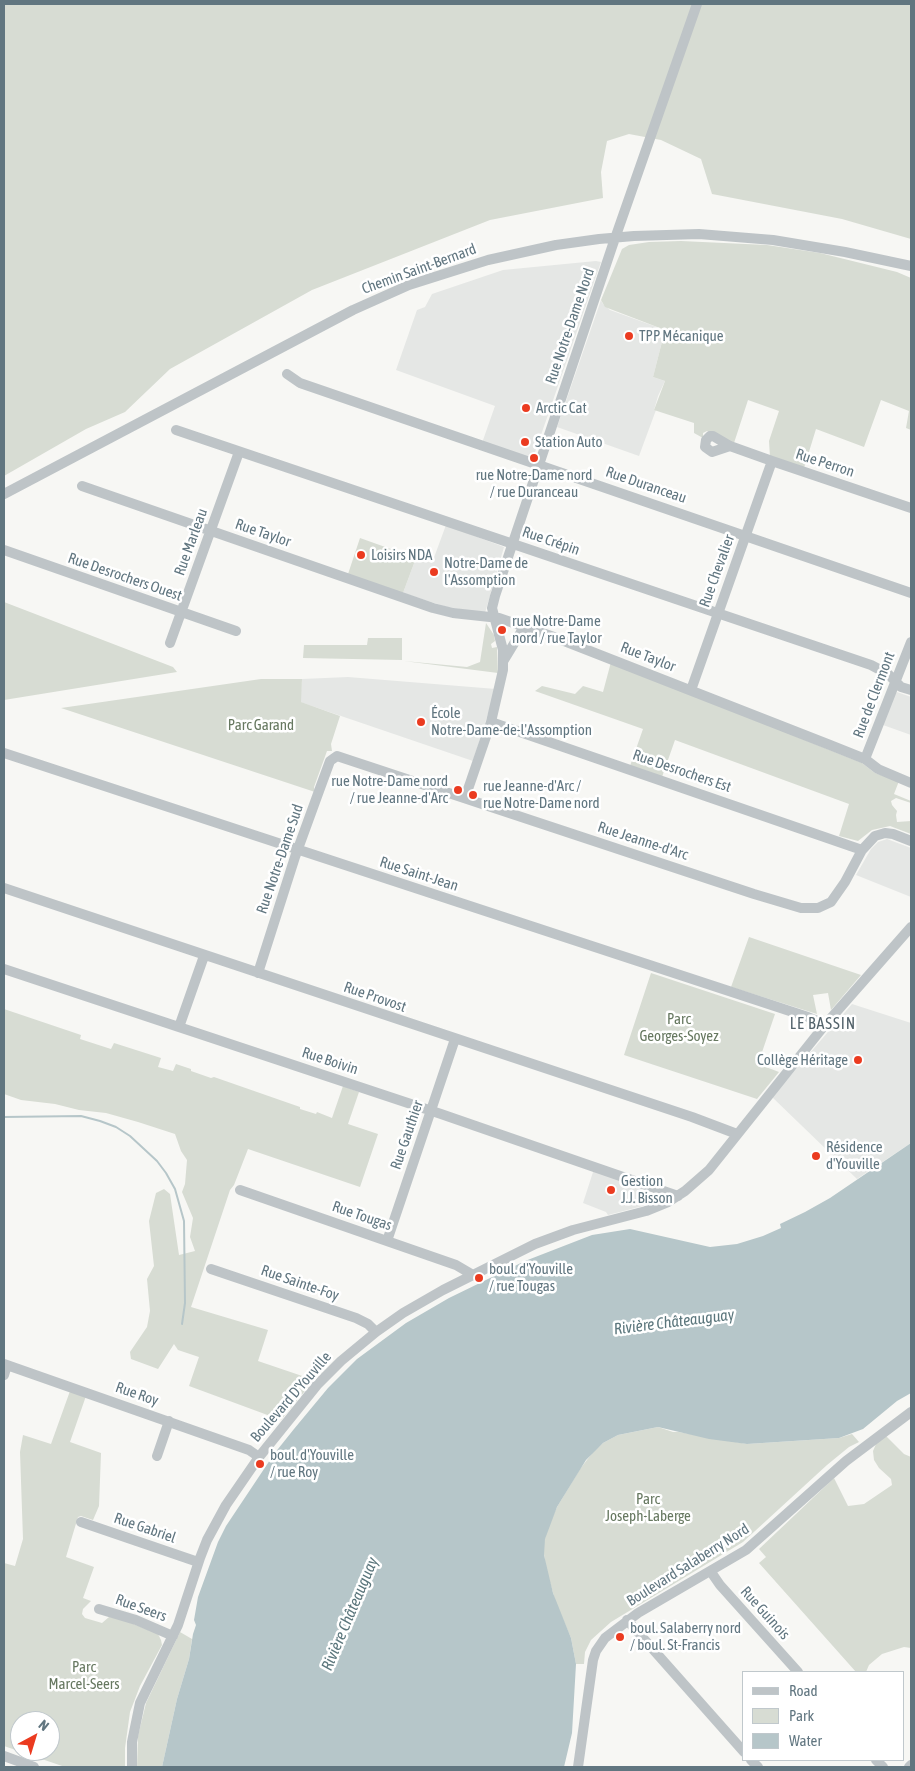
<!DOCTYPE html>
<meta charset="utf-8">
<style>
body{margin:0}
#map{position:relative;width:915px;height:1771px;overflow:hidden;background:#f7f7f4;font-family:"Asap Condensed",sans-serif}
canvas{display:block}
.frame{position:absolute;inset:0;border:5px solid #617680;pointer-events:none}
.legend{position:absolute;left:742px;top:1671px;width:162px;height:90px;box-sizing:border-box;background:#fff;border:1px solid #c0c8cc;margin:0;padding:6px 9px;list-style:none;font-size:15px;color:#617680}
.legend li{display:flex;align-items:center;gap:10px;height:25px}
.legend b{width:25px;border:1px solid #c0c8cc}
.north{position:absolute;left:10px;top:1711px;width:50px;height:50px;box-sizing:border-box;background:#fff;border:1px solid #c0c8cc;border-radius:50%;rotate:39deg;font-size:14px;font-weight:700;line-height:20px;text-align:center;color:#617680}
.north::after{content:'';display:block;margin:auto;width:18px;height:22px;background:#eb3b20;clip-path:polygon(50% 0,100% 100%,50% 72%,0 100%)}
</style>
<div id="map">
<canvas width="915" height="1771"></canvas>
<div class="frame"></div>
<ul class="legend">
<li><b style="height:6px;background:#bec4c7"></b>Road</li>
<li><b style="height:14px;background:#d7dcd3"></b>Park</li>
<li><b style="height:14px;background:#b6c6c9"></b>Water</li>
</ul>
<div class="north">N</div>
</div>
<script>
const ctx = document.querySelector('canvas').getContext('2d');
ctx.lineJoin = 'round';
function fillPath(path, color) {
  ctx.fillStyle = color;
  ctx.fill(path, 'evenodd');
}
function shape(rows) {
  const path = new Path2D();
  for (const r of rows) {
    path.moveTo(r[0], r[1]);
    for (let i = 2; i < r.length; i += 2) path.lineTo(r[i], r[i + 1]);
  }
  return path;
}
function strokePath(path, color, width, dash) {
  ctx.strokeStyle = color;
  ctx.lineWidth = width;
  ctx.lineCap = dash ? 'butt' : 'round';
  ctx.setLineDash(dash || []);
  ctx.stroke(path);
}
function drawText(font, color, halo, rows, align = 'center') {
  ctx.font = font + ' "Asap Condensed",sans-serif';
  ctx.lineWidth = 5;
  ctx.setLineDash([]);
  ctx.textBaseline = 'middle';
  ctx.strokeStyle = halo;
  ctx.fillStyle = color;
  for (const [text, x, y, turn = 0] of rows) {
    ctx.save();
    ctx.translate(x, y);
    ctx.rotate((+turn || 0) * Math.PI / 180);
    ctx.textAlign = isNaN(turn) ? turn : align;
    if (halo) ctx.strokeText(text, 0, 0);
    ctx.fillText(text, 0, 0);
    ctx.restore();
  }
}
fillPath(shape([
 [596,261,601,262,533,458,531,459,482,443,495,406,396,370,417,310,425,307,432,294,503,270],
 [601,300,603,304,610,310,665,330,653,377,665,381,658,396,654,410,656,410,639,456,557,427],
 [446,525,504,547,485,613,447,607,403,593,416,558,432,563],
 [348,677,496,689,473,761,300,702,302,679],
 [897,692,911,697,911,735,883,725,895,694],
 [887,839,911,848,911,897,856,875,871,849,878,842],
 [852,1004,911,1023,911,1143,857,1179,772,1097],
 [594,1169,645,1188,644,1190,649,1193,651,1200,643,1206,608,1215,606,1212,583,1203]
]), '#e5e7e5');
fillPath(shape([
 [4,4,911,4,911,239,842,219,712,194,701,159,661,140,629,134,607,141,601,172,603,198,490,220,312,290,170,369,125,412,86,429,4,476],
 [681,241,767,245,820,253,897,272,911,278,911,430,906,428,909,411,881,400,864,447,816,429,804,468,770,457,769,441,779,411,748,400,734,443,707,431,703,433,703,438,694,433,694,423,654,410,665,381,653,377,665,330,605,307,601,300,622,249,629,245,649,242],
 [360,538,416,558,403,593,348,574],
 [4,602,173,667,177,672,4,700],
 [486,623,494,635,495,641,491,644,492,648,497,647,498,673,404,661,467,667,480,662],
 [368,638,402,638,402,660,303,658,304,645,367,645],
 [611,662,862,763,875,773,899,781,894,794,911,801,911,803,896,798,891,801,892,805,897,811,896,815,897,822,911,821,911,834,890,826,872,830,858,841,839,836,849,804,675,740,662,777,630,766,643,729,535,691,542,686,575,694,583,686,603,692],
 [261,679,302,679,301,702,340,716,331,744,332,751,327,751,314,787,315,792,61,708],
 [749,937,861,975,831,1010,828,993,813,995,817,1014,731,987],
 [651,973,775,1014,758,1064,779,1072,757,1099,624,1055],
 [4,1009,81,1035,80,1039,111,1049,114,1043,161,1058,158,1067,173,1071,176,1064,191,1069,191,1071,211,1078,214,1077,300,1107,300,1109,316,1114,317,1112,332,1118,343,1086,359,1092,348,1124,378,1134,360,1187,248,1149,234,1185,230,1190,191,1307,268,1330,258,1361,314,1380,281,1420,189,1386,199,1357,178,1350,174,1344,158,1369,131,1359,130,1352,147,1327,150,1311,147,1279,154,1266,149,1221,156,1193,164,1189,170,1194,179,1255,195,1251,190,1237,193,1218,182,1192,185,1184,187,1160,181,1151,175,1134,138,1122,106,1113,79,1110,55,1104,21,1100,4,1094],
 [70,1391,86,1396,70,1442,101,1453,99,1506,93,1520,81,1516,78,1517,66,1557,94,1567,83,1598,91,1601,83,1609,82,1614,85,1618,102,1623,109,1617,119,1618,158,1634,161,1640,162,1645,140,1686,130,1712,125,1748,125,1767,65,1767,4,1746,4,1563,15,1566,23,1539,20,1452,23,1435,51,1444],
 [20,1721,50,1721,50,1751,20,1751],
 [658,1427,673,1432,679,1432,747,1444,839,1438,852,1434,859,1442,849,1447,827,1465,743,1542,611,1622,591,1640,585,1652,584,1664,576,1664,571,1638,556,1603,546,1569,543,1547,547,1529,557,1507,580,1469,593,1452,603,1443,618,1435],
 [886,1436,904,1454,911,1457,911,1648,904,1647,882,1654,869,1665,866,1672,856,1672,759,1563,766,1557,759,1549,834,1478,848,1506,864,1504,892,1485,891,1479,879,1468,874,1460,873,1451,876,1444],
 [180,1632,192,1639,189,1659,177,1699,162,1767,137,1767,138,1736,146,1703]
]), '#d7dcd3');
fillPath(shape([
 [911,1143,911,1393,897,1401,863,1429,839,1438,747,1444,709,1439,658,1427,618,1435,603,1443,586,1460,557,1507,545,1539,544,1555,553,1593,571,1638,576,1664,572,1733,564,1767,162,1767,177,1699,189,1659,193,1634,196,1625,194,1620,198,1597,218,1542,226,1526,274,1454,294,1429,328,1388,357,1359,406,1323,449,1298,525,1261,592,1235,630,1229,710,1247,737,1244,763,1236,781,1228,780,1224,805,1212,830,1198]
]), '#b6c6c9');
strokePath(shape([
 [4,1117,81,1116,100,1121,116,1127,130,1136,157,1161,166,1173,175,1189,184,1221,185,1303,182,1324]
]), '#b6c6c9', 2);
strokePath(shape([
 [287,374,300,383,911,593],
 [176,430,871,665,888,674,901,687,911,690],
 [730,446,712,452,705,447,706,440,710,436,713,436,730,446,772,461,911,508],
 [82,486,433,608,453,613,499,618,554,637,830,745,865,759,878,769,911,783],
 [4,494,353,310,409,285,488,260,556,245,599,239,634,236,699,234,773,240,845,252,911,266],
 [4,550,236,631],
 [170,643,239,452],
 [504,660,524,627],
 [691,690,772,461],
 [491,722,862,850],
 [4,753,808,1017,820,1022,824,1026],
 [865,759,911,642],
 [465,798,491,722,503,670,503,650,492,608,495,596,612,247,697,4],
 [4,888,692,1117,737,1134],
 [4,969,441,1114,678,1196],
 [258,973,295,857,319,791,330,761,337,756,754,894,801,908,818,908,831,902,845,882,862,850,875,836,885,833,893,834,911,841],
 [179,1027,204,956],
 [240,1190,456,1265,473,1275],
 [387,1241,455,1039],
 [211,1269,356,1318,368,1324,376,1332],
 [4,1364,249,1450,259,1457],
 [4,1375,7,1365],
 [157,1456,169,1421],
 [81,1522,198,1562],
 [711,1572,720,1585,798,1672],
 [99,1609,136,1620,173,1636],
 [627,1620,744,1752],
 [4,1756,34,1767],
 [751,1760,758,1767],
 [876,1760,883,1767],
 [132,1767,132,1742,140,1703,178,1625,200,1558,207,1540,226,1505,259,1457,317,1385,341,1361,376,1332,403,1313,443,1290,535,1244,573,1230,646,1211,668,1202,685,1191,709,1170,824,1026,911,927],
 [578,1767,593,1660,596,1651,605,1638,638,1613,746,1550,846,1461,911,1412],
 [909,1767,911,1765]
]), '#bec4c7', 10);
for (const [x, y, r, color] of [
 [629,336,5,"#eb3b20"],
 [526,408,5,"#eb3b20"],
 [525,442,5,"#eb3b20"],
 [534,458,5,"#eb3b20"],
 [361,555,5,"#eb3b20"],
 [434,572,5,"#eb3b20"],
 [502,630,5,"#eb3b20"],
 [421,722,5,"#eb3b20"],
 [458,790,5,"#eb3b20"],
 [473,795,5,"#eb3b20"],
 [858,1060,5,"#eb3b20"],
 [816,1156,5,"#eb3b20"],
 [611,1190,5,"#eb3b20"],
 [479,1278,5,"#eb3b20"],
 [260,1464,5,"#eb3b20"],
 [620,1637,5,"#eb3b20"]
]) {
  const dot = new Path2D();
  dot.arc(x, y, r, 0, 2 * Math.PI);
  ctx.fillStyle = color;
  ctx.fill(dot);
  strokePath(dot, '#fff', 2);
}
drawText('15px', '#617680', '#fff', [
 ["Chemin Saint-Bernard",419,269,-20],
 ["Rue Notre-Dame Nord",570,326,-71],
 ["Rue Perron",825,463,18],
 ["Rue Duranceau",646,485,19],
 ["Rue Taylor",263,533,19],
 ["Rue Crépin",551,541,19],
 ["Rue Marleau",191,542,-70],
 ["Rue Chevalier",717,571,-70],
 ["Rue Desrochers Ouest",125,577,19],
 ["Rue Taylor",648,657,21],
 ["Rue de Clermont",874,695,-69],
 ["Rue Desrochers Est",682,771,19],
 ["Rue Jeanne-d'Arc",643,841,18],
 ["Rue Notre-Dame Sud",280,859,-71],
 ["Rue Saint-Jean",419,874,18],
 ["Rue Provost",375,997,19],
 ["Rue Boivin",330,1061,18],
 ["Rue Gauthier",407,1135,-71],
 ["Rue Tougas",362,1216,19],
 ["Rue Sainte-Foy",300,1283,19],
 ["Rue Roy",137,1394,19],
 ["Boulevard D'Youville",291,1397,-49],
 ["Rue Gabriel",145,1528,19],
 ["Boulevard Salaberry Nord",688,1565,-32],
 ["Rue Seers",141,1608,20],
 ["Rue Guinois",765,1613,48]
]);
drawText('15px', '#617680', '#fff', [
 ["TPP Mécanique",639,336],
 ["Arctic Cat",536,408],
 ["Station Auto",535,442],
 ["rue Notre-Dame nord",534,475,"center"],
 ["/ rue Duranceau",534,492,"center"],
 ["Loisirs NDA",371,555],
 ["Notre-Dame de",444,563],
 ["l'Assomption",444,580],
 ["rue Notre-Dame",512,621],
 ["nord / rue Taylor",512,638],
 ["École",431,713],
 ["Notre-Dame-de-l'Assomption",431,730],
 ["rue Notre-Dame nord",448,781,"right"],
 ["/ rue Jeanne-d'Arc",448,798,"right"],
 ["rue Jeanne-d'Arc /",483,786],
 ["rue Notre-Dame nord",483,803],
 ["Collège Héritage",848,1060,"right"],
 ["Résidence",826,1147],
 ["d'Youville",826,1164],
 ["Gestion",621,1181],
 ["J.J. Bisson",621,1198],
 ["boul. d'Youville",489,1269],
 ["/ rue Tougas",489,1286],
 ["boul. d'Youville",270,1455],
 ["/ rue Roy",270,1472],
 ["boul. Salaberry nord",630,1628],
 ["/ boul. St-Francis",630,1645]
], 'left');
drawText('15px', '#667860', '#fff', [
 ["Parc Garand",261,725],
 ["Parc",679,1019],
 ["Georges-Soyez",679,1036],
 ["Parc",648,1499],
 ["Joseph-Laberge",648,1516],
 ["Parc",84,1667],
 ["Marcel-Seers",84,1684]
]);
ctx.letterSpacing = '1px';
drawText('16px', '#53636b', '#fff', [
 ["LE BASSIN",823,1024]
]);
ctx.letterSpacing = '0px';
drawText('italic 16px', '#5b767c', '#fff', [
 ["Rivière Châteauguay",674,1322,-7],
 ["Rivière Châteauguay",350,1614,-67]
]);
</script>
